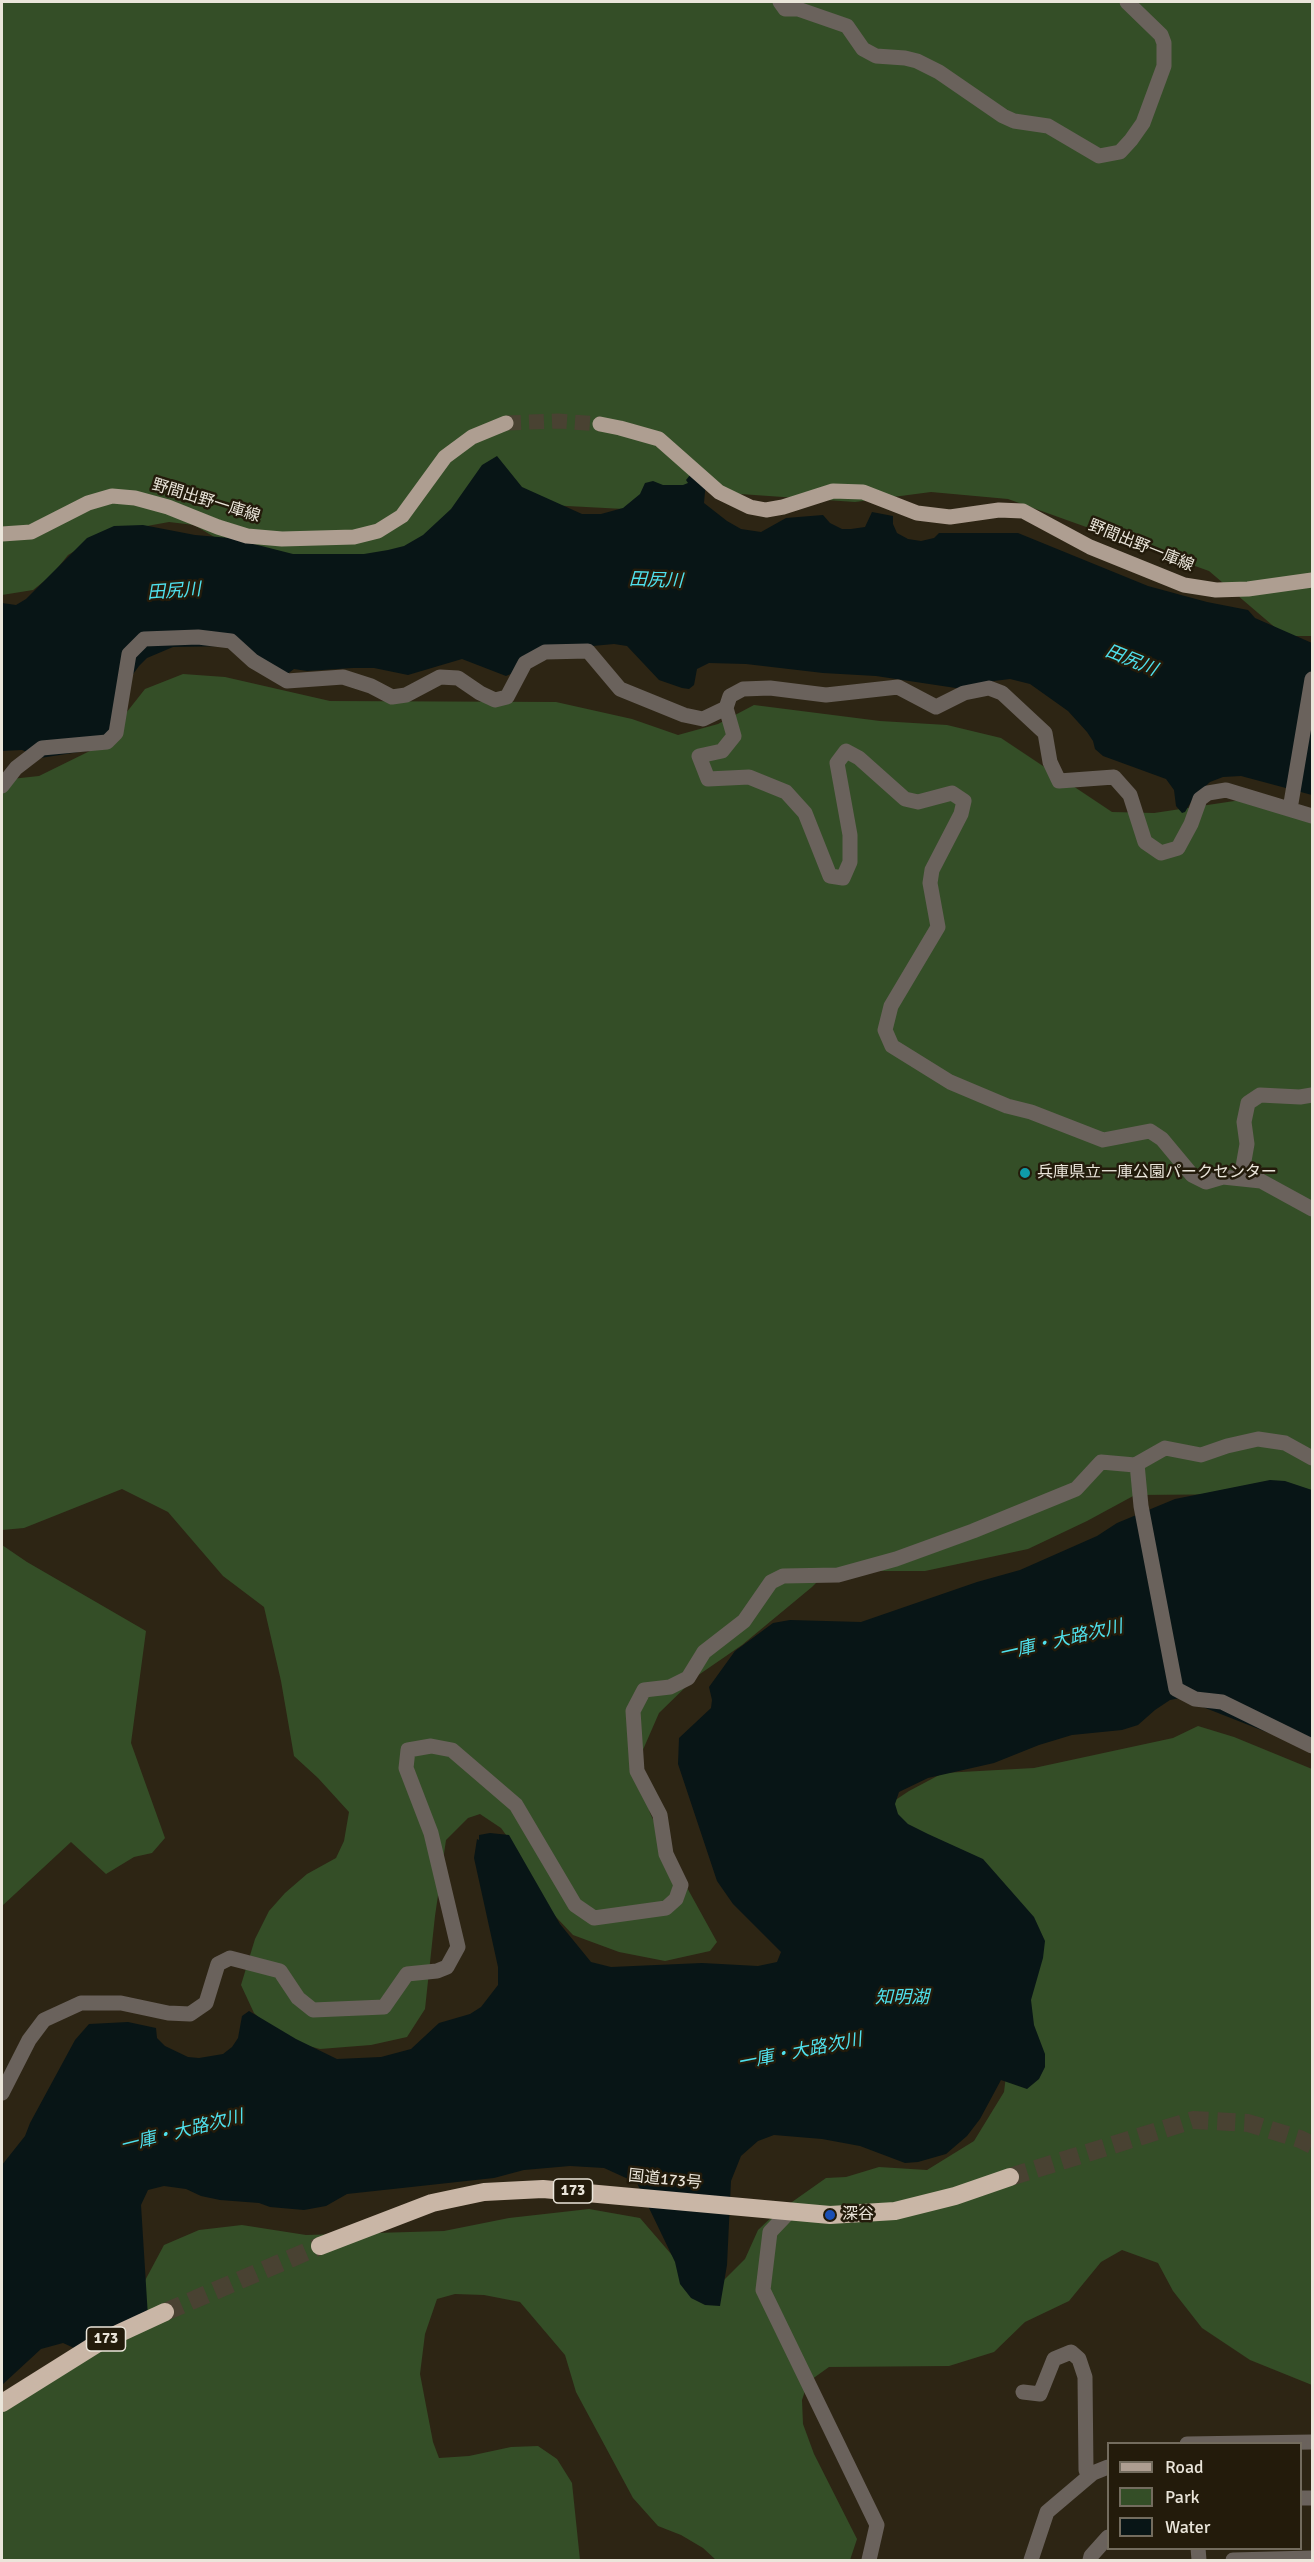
<!DOCTYPE html>
<meta charset="utf-8">
<style>
body{margin:0}
#map{position:relative;width:1314px;height:2562px;overflow:hidden;background:#2d2514;font-family:Signika,sans-serif}
canvas{display:block}
.frame{position:absolute;inset:0;border:3px solid #eae5da;pointer-events:none}
.legend{position:absolute;left:1107px;top:2442px;width:195px;height:108px;box-sizing:border-box;background:#231b0b;border:2px solid #736c5e;margin:0;padding:8px 10px;list-style:none;font-size:18px;color:#eae5da}
.legend li{display:flex;align-items:center;gap:12px;height:30px}
.legend b{width:30px;border:2px solid #736c5e}
</style>
<div id="map">
<canvas width="1314" height="2562"></canvas>
<div class="frame"></div>
<ul class="legend">
<li><b style="height:8px;background:#ae9e91"></b>Road</li>
<li><b style="height:16px;background:#344e27"></b>Park</li>
<li><b style="height:16px;background:#081516"></b>Water</li>
</ul>
</div>
<script>
const ctx = document.querySelector('canvas').getContext('2d');
ctx.lineJoin = 'round';
function fillPath(path, color) {
  ctx.fillStyle = color;
  ctx.fill(path, 'evenodd');
}
function shape(rows) {
  const path = new Path2D();
  for (const r of rows) {
    path.moveTo(r[0], r[1]);
    for (let i = 2; i < r.length; i += 2) path.lineTo(r[i], r[i + 1]);
  }
  return path;
}
function strokePath(path, color, width, dash) {
  ctx.strokeStyle = color;
  ctx.lineWidth = width;
  ctx.lineCap = dash ? 'butt' : 'round';
  ctx.setLineDash(dash || []);
  ctx.stroke(path);
}
function drawText(font, color, halo, rows, align = 'center') {
  ctx.font = font + ' Signika,"Noto Sans JP",sans-serif';
  ctx.lineWidth = 5;
  ctx.setLineDash([]);
  ctx.textBaseline = 'middle';
  ctx.strokeStyle = halo;
  ctx.fillStyle = color;
  for (const [text, x, y, turn = 0] of rows) {
    ctx.save();
    ctx.translate(x, y);
    ctx.rotate((+turn || 0) * Math.PI / 180);
    ctx.textAlign = isNaN(turn) ? turn : align;
    if (halo) ctx.strokeText(text, 0, 0);
    ctx.fillText(text, 0, 0);
    ctx.restore();
  }
}
fillPath(shape([
 [2,2,1312,2,1312,636,1285,636,1209,571,1008,499,931,492,855,502,740,494,706,482,624,509,491,502,394,553,309,563,221,541,194,525,169,522,103,534,68,555,52,575,33,590,2,595],
 [183,674,225,677,330,701,556,702,632,719,678,735,718,724,754,705,880,721,947,725,1001,738,1112,812,1154,813,1241,800,1312,810,1312,1509,1260,1494,1135,1495,1087,1521,1028,1549,925,1571,828,1571,812,1587,742,1645,697,1676,659,1713,642,1752,640,1775,650,1813,674,1864,717,1942,710,1951,665,1961,619,1952,573,1935,540,1900,519,1853,501,1828,480,1814,468,1818,446,1840,435,1916,425,2009,407,2037,371,2045,320,2049,282,2039,254,2013,241,1985,255,1939,269,1911,285,1893,307,1874,336,1858,344,1841,349,1812,318,1778,294,1756,281,1681,264,1607,223,1576,168,1512,122,1489,24,1528,2,1530,2,780,39,776,100,746,145,689],
 [2,1545,27,1562,146,1631,131,1743,165,1838,152,1853,134,1857,106,1874,71,1842,2,1906],
 [1198,1726,1234,1737,1312,1769,1312,2385,1250,2360,1202,2328,1173,2291,1158,2263,1122,2250,1101,2262,1069,2301,1025,2322,994,2352,949,2366,829,2367,808,2382,802,2400,803,2424,814,2454,857,2539,850,2560,716,2560,703,2548,681,2535,658,2526,633,2498,576,2392,565,2355,520,2302,484,2295,455,2294,437,2299,425,2334,420,2374,433,2442,439,2458,469,2456,511,2447,538,2446,557,2459,572,2483,580,2560,2,2560,2,2408,86,2355,109,2348,164,2245,199,2230,242,2225,306,2235,444,2231,509,2218,589,2209,640,2218,690,2276,723,2281,745,2259,758,2230,775,2214,826,2178,846,2177,879,2167,927,2170,974,2141,1004,2092,1011,2035,879,1811,909,1791,943,1773,1034,1768,1173,1738]
]), '#344e27');
fillPath(shape([
 [497,456,522,487,582,514,601,514,623,508,640,494,645,483,653,481,663,485,683,485,688,483,686,480,690,475,706,481,704,503,727,521,741,529,761,532,786,518,823,515,830,523,842,529,851,529,865,527,872,512,893,516,893,524,897,533,908,539,921,541,934,538,939,533,1018,533,1148,586,1207,602,1248,610,1255,618,1312,643,1312,795,1241,776,1223,777,1210,782,1194,797,1185,812,1182,813,1176,806,1174,790,1166,779,1103,756,1095,749,1093,741,1087,732,1068,711,1030,684,1010,679,994,681,969,690,876,676,823,673,746,664,709,663,697,669,694,685,689,689,682,688,659,680,627,646,614,644,571,648,506,676,462,659,408,675,374,668,353,668,307,671,294,669,282,678,232,646,173,647,147,658,139,666,131,677,123,725,86,751,40,758,22,750,2,751,2,603,16,605,26,599,87,538,114,526,143,525,195,535,230,538,293,554,364,554,388,550,404,546,423,535,451,509,482,465],
 [1270,1480,1285,1481,1312,1490,1312,1750,1180,1698,1170,1700,1155,1710,1138,1725,1122,1730,1072,1735,1039,1745,994,1763,928,1778,899,1792,895,1804,898,1814,908,1824,928,1834,983,1859,1034,1917,1045,1941,1043,1958,1031,2000,1034,2025,1045,2054,1045,2067,1039,2079,1027,2089,1001,2080,980,2119,967,2136,946,2154,918,2162,905,2163,860,2146,822,2139,774,2135,758,2141,741,2156,731,2181,727,2265,720,2306,705,2305,691,2298,680,2284,675,2262,637,2183,604,2168,570,2166,524,2170,494,2178,347,2194,326,2206,304,2210,270,2207,259,2203,220,2200,201,2196,186,2189,164,2186,148,2190,141,2205,148,2317,85,2353,63,2343,41,2349,2,2385,2,2165,25,2136,30,2123,75,2040,89,2024,128,2022,156,2028,157,2038,165,2046,188,2057,199,2058,223,2054,232,2047,238,2038,242,2016,249,2011,296,2039,337,2059,381,2057,411,2049,439,2023,470,2014,481,2007,498,1985,498,1967,474,1858,477,1839,479,1840,479,1835,490,1833,509,1835,560,1924,591,1962,611,1967,702,1963,758,1966,777,1962,781,1952,733,1904,717,1881,678,1764,679,1738,711,1708,712,1700,709,1687,735,1651,773,1623,790,1620,861,1622,977,1582,1020,1570,1097,1536,1117,1523,1175,1499]
]), '#081516');
strokePath(shape([
 [506,423,558,421,600,424]
]), '#494232', 15, [15, 8]);
strokePath(shape([
 [1010,2177,1193,2120,1248,2123,1300,2139,1312,2145],
 [165,2312,320,2246]
]), '#494232', 18, [18, 9]);
strokePath(shape([
 [780,2,785,9,798,9,847,26,863,49,876,56,905,58,917,61,939,72,1003,116,1014,121,1048,126,1099,156,1120,152,1131,140,1143,123,1164,66,1164,43,1161,35,1127,2],
 [726,708,734,736,722,751,699,756,708,779,749,777,786,792,805,813,830,876,843,878,850,862,850,835,837,763,846,751,859,758,905,799,918,802,952,793,964,801,961,814,932,870,930,883,938,927,891,1006,885,1030,892,1046,950,1082,1007,1106,1031,1112,1103,1140,1150,1131,1162,1139,1192,1175,1206,1182,1223,1177,1261,1181,1312,1209],
 [2,786,16,768,42,748,107,742,116,733,129,654,144,639,198,637,231,641,253,661,287,681,343,677,371,686,392,697,406,695,440,677,458,678,480,693,495,700,507,697,525,663,545,652,588,651,620,689,684,715,703,719,726,708,730,696,743,689,770,688,826,695,898,687,936,707,964,693,989,688,1002,693,1045,733,1050,762,1059,781,1114,777,1130,795,1145,842,1161,853,1178,848,1191,824,1200,799,1208,793,1226,790,1312,816],
 [1290,809,1312,679],
 [1241,1178,1247,1144,1244,1122,1248,1103,1260,1095,1300,1097,1312,1095],
 [1137,1464,1141,1506,1176,1689,1195,1699,1222,1702,1312,1746],
 [2,2093,29,2040,44,2020,81,2003,121,2003,168,2013,190,2014,206,2003,218,1964,230,1958,280,1971,298,1998,313,2010,384,2007,407,1974,437,1971,447,1967,458,1947,431,1833,406,1768,408,1750,431,1746,452,1750,516,1805,575,1905,594,1918,666,1908,676,1899,681,1885,666,1854,660,1815,637,1771,633,1711,644,1690,670,1687,688,1678,704,1652,744,1621,771,1582,783,1576,838,1575,896,1559,973,1531,1076,1489,1101,1462,1135,1465,1165,1448,1201,1455,1227,1446,1258,1439,1285,1443,1312,1458],
 [789,2212,770,2232,763,2290,877,2525,869,2560],
 [1023,2392,1040,2394,1054,2359,1071,2352,1079,2359,1085,2377,1086,2470,1093,2473],
 [1187,2444,1312,2442],
 [1300,2498,1312,2498],
 [1198,2548,1199,2560],
 [1031,2560,1047,2512,1093,2473,1108,2467],
 [1090,2560,1091,2556,1108,2537],
 [1233,2560,1312,2558]
]), '#6a625c', 15);
strokePath(shape([
 [600,424,620,428,659,439,719,492,750,507,766,510,783,507,833,491,863,492,917,513,950,517,999,510,1023,511,1090,547,1184,585,1216,590,1248,589,1312,580],
 [2,534,31,532,88,503,112,496,135,498,168,507,218,527,247,536,282,539,354,537,378,531,402,516,445,457,472,437,506,423]
]), '#ae9e91', 15);
strokePath(shape([
 [320,2246,432,2203,484,2192,543,2189,830,2215,895,2211,955,2196,1010,2177],
 [2,2403,98,2343,165,2312]
]), '#c9b6a6', 18);
for (const [x, y, r, color] of [
 [1025,1173,6,"#0f9aa8"],
 [830,2215,6,"#1a4fb4"]
]) {
  const dot = new Path2D();
  dot.arc(x, y, r, 0, 2 * Math.PI);
  ctx.fillStyle = color;
  ctx.fill(dot);
  strokePath(dot, '#231b0b', 2);
}
for (const [x, y, w] of [
 [573,2191,39],
 [106,2339,39]
]) {
  const box = new Path2D();
  box.roundRect(x - w / 2, y - 12, w, 24, 4.5);
  ctx.fillStyle = '#231b0b';
  ctx.fill(box);
  strokePath(box, '#eae5da', 1.5);
}
drawText('bold 15px', '#eae5da', null, [
 ["173",573,2191],
 ["173",106,2339]
]);
drawText('16px', '#eae5da', '#231b0b', [
 ["野間出野一庫線",206,501,17],
 ["野間出野一庫線",1141,546,22],
 ["国道173号",665,2180,6]
]);
drawText('16px', '#eae5da', '#231b0b', [
 ["兵庫県立一庫公園パークセンター",1037,1173],
 ["深谷",842,2215]
], 'left');
drawText('italic 18px', '#4fe1ed', '#231b0b', [
 ["田尻川",656,581,2],
 ["田尻川",174,592,-4],
 ["田尻川",1131,661,22],
 ["一庫・大路次川",1061,1641,-13],
 ["知明湖",902,1998],
 ["一庫・大路次川",800,2052,-11],
 ["一庫・大路次川",182,2132,-14]
]);
</script>
